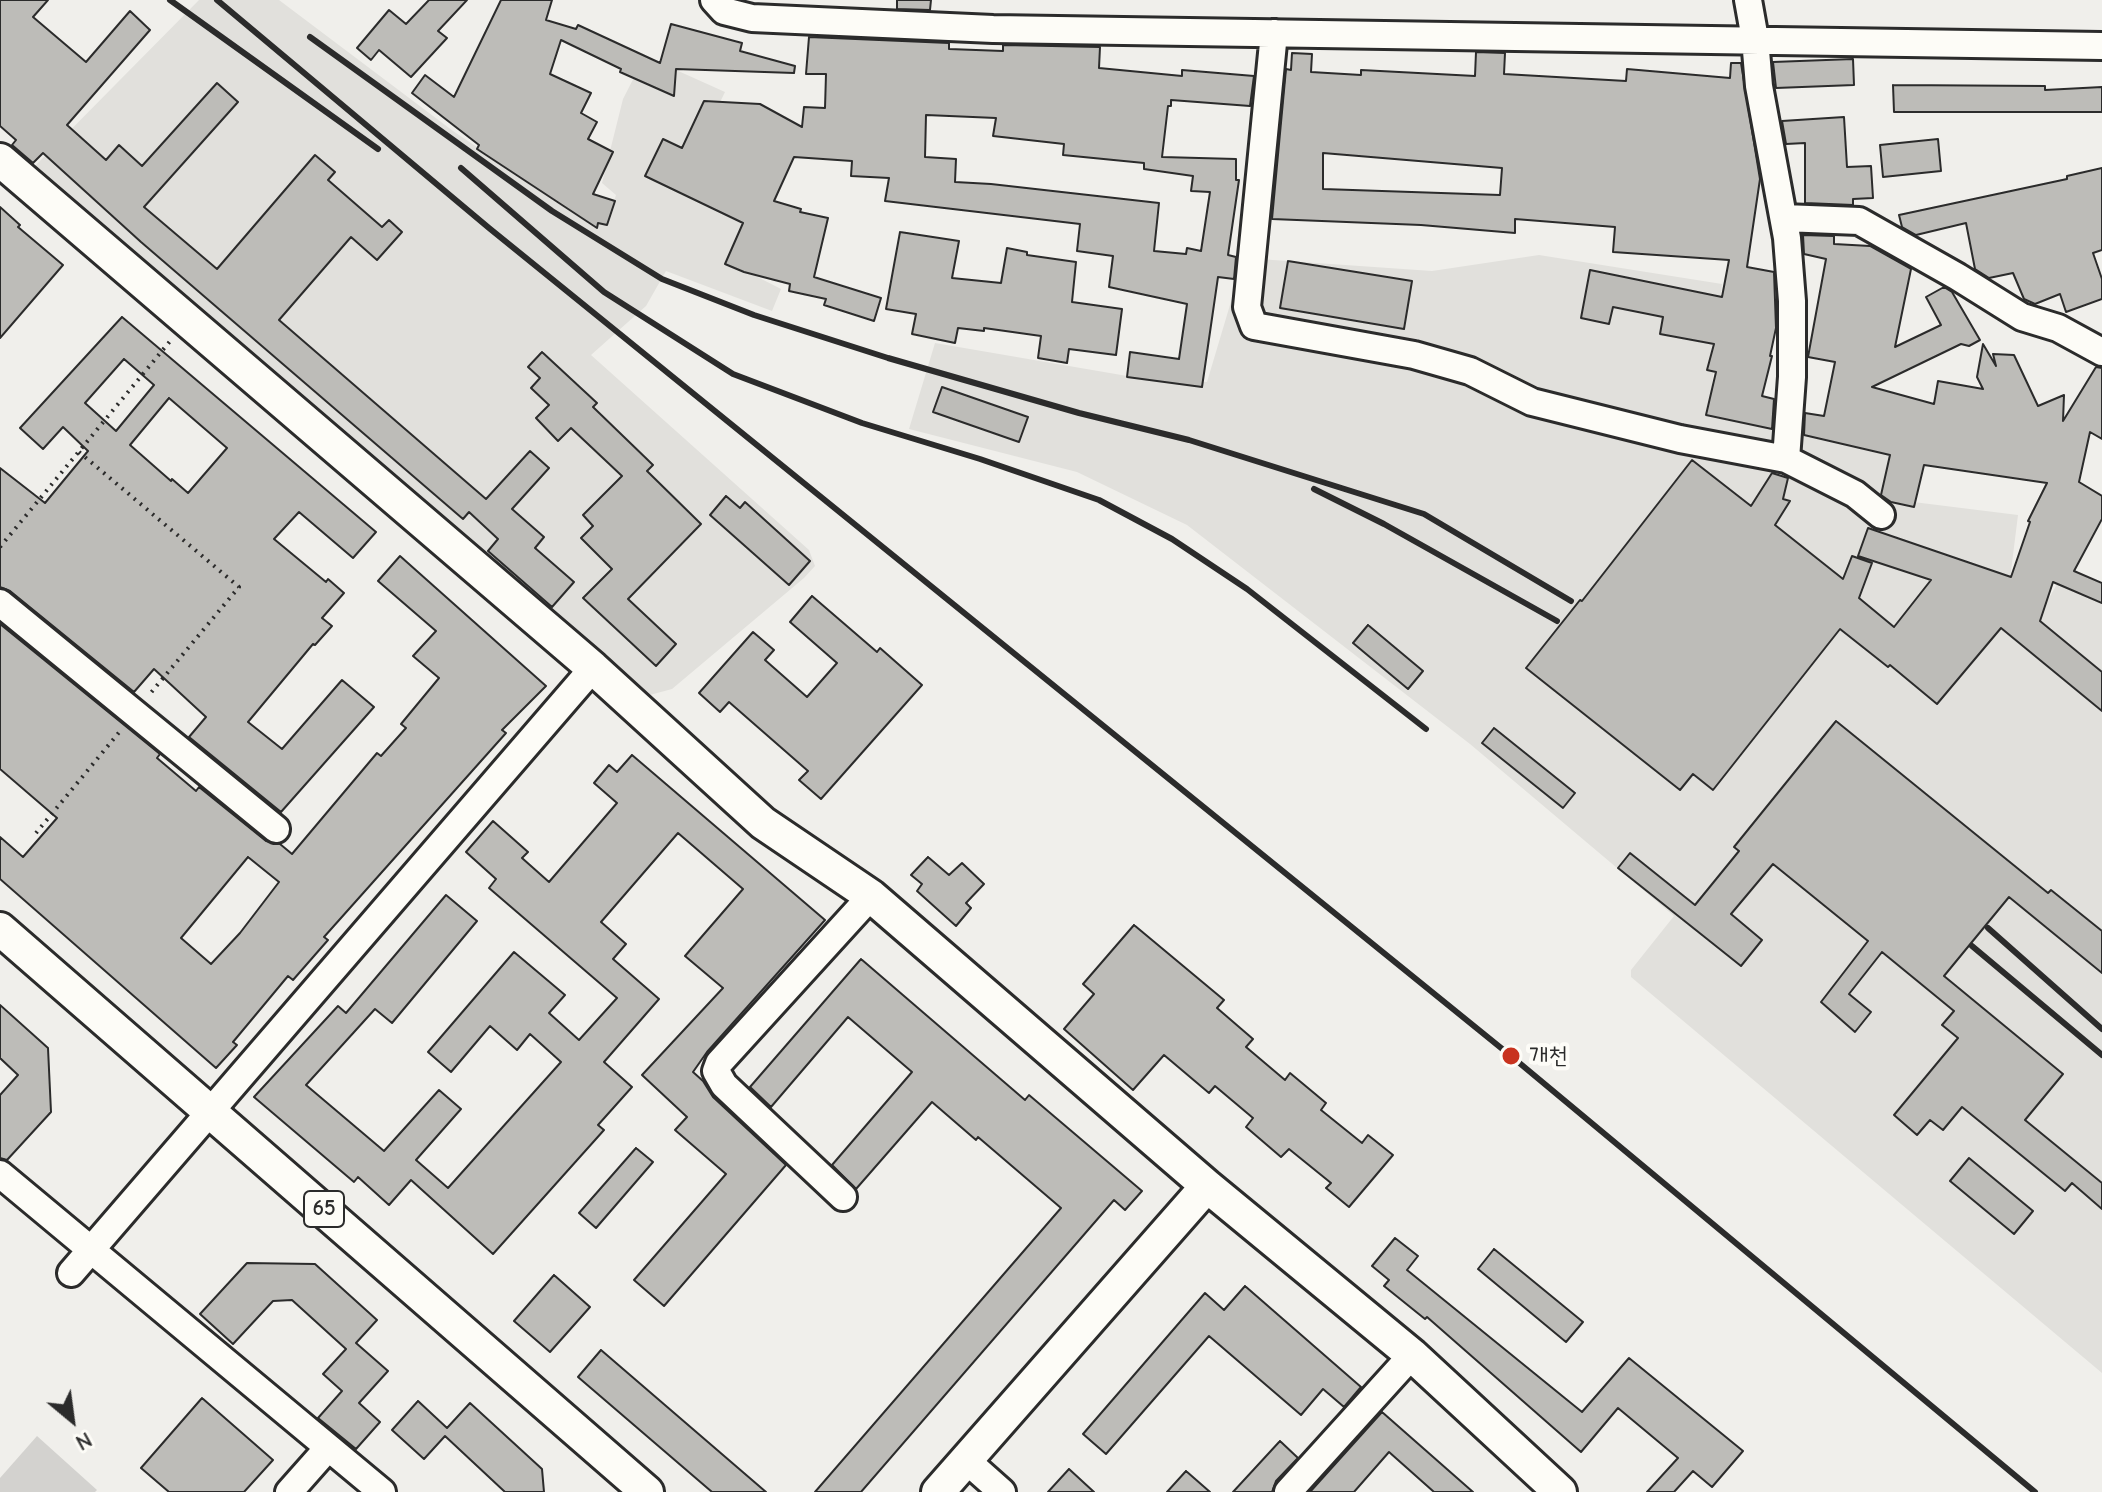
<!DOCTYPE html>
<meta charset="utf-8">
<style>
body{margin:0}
#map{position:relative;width:2102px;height:1492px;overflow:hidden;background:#f0efeb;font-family:"Comic Neue",sans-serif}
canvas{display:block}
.north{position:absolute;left:32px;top:1380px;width:80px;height:80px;-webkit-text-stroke:6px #fdfcf7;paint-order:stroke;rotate:151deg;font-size:22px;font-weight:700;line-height:32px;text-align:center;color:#2b2b2b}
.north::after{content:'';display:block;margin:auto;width:28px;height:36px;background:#2b2b2b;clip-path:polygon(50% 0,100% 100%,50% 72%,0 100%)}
</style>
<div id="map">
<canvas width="2102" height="1492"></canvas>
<div class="north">N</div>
</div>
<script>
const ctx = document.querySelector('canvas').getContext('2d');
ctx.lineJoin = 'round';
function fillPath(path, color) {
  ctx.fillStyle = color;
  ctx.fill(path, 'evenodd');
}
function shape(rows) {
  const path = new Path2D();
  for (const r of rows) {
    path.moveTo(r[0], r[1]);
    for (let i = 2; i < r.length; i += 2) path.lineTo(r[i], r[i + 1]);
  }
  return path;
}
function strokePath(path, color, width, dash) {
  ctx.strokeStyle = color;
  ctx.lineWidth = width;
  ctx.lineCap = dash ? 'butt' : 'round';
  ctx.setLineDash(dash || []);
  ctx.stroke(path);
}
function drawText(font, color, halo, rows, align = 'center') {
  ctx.font = font + ' "Comic Neue","Poor Story",sans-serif';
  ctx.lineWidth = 8;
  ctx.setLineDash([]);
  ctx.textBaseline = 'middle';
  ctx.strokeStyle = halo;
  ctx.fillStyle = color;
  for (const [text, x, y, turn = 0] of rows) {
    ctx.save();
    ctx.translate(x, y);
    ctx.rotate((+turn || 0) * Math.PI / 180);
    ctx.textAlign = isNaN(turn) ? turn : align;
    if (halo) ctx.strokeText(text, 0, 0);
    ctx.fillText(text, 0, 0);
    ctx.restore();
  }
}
fillPath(shape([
 [199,0,279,0,453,131,577,214,608,222,616,195,602,183,623,99,645,56,725,92,696,151,778,195,744,270,781,289,772,311,666,271,646,306,591,355,809,550,815,566,804,578,672,689,646,696,440,513,30,171],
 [1539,255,1722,284,1709,417,1891,451,1881,498,2018,515,2008,595,2044,607,2057,584,2102,598,2102,1373,1631,977,1631,970,1674,916,1470,744,1187,525,1077,472,909,429,935,343,1133,377,1207,382,1244,258,1432,271]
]), '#e1e0dc');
fillPath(shape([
 [37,1436,97,1490,95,1492,0,1492,0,1478]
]), '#d3d2cf');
const building = shape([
 [0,0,48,0,33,17,86,62,130,11,150,30,67,125,106,160,119,145,142,166,217,83,238,102,144,207,217,269,315,155,335,172,328,180,382,227,389,220,402,232,377,260,351,237,279,320,486,499,530,451,549,468,512,509,544,537,535,548,574,582,552,607,488,551,498,539,469,512,463,519,141,242,43,153,33,163,12,145,16,140,0,126,0,0],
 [429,0,467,0,438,31,447,38,411,77,379,50,371,60,357,48,389,10,406,24,429,0],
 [501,0,552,0,546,20,576,29,578,25,660,63,671,24,742,43,740,51,795,66,794,73,676,69,674,96,620,72,621,69,561,40,550,74,591,93,581,113,597,122,588,139,613,152,593,194,615,201,607,225,598,223,597,228,477,149,479,145,412,93,425,75,454,97,501,0],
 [897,0,931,0,930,10,897,9,897,0],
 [809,37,949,43,949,49,1003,51,1003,45,1100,47,1099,68,1182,76,1182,70,1254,76,1250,106,1171,100,1171,106,1168,106,1162,157,1236,159,1236,180,1239,180,1228,255,1236,257,1234,279,1218,277,1202,387,1127,377,1130,352,1179,359,1187,304,1109,287,1113,256,1077,251,1080,224,885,201,889,178,851,176,852,161,794,157,774,201,801,209,800,212,828,218,814,277,881,298,874,321,824,305,826,299,789,291,790,284,744,272,725,264,743,223,645,176,663,139,682,148,704,101,760,104,802,127,804,107,825,108,826,74,806,74,809,37],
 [926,115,996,118,993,136,1064,144,1063,155,1144,163,1144,169,1193,176,1191,191,1210,192,1201,251,1187,248,1186,254,1154,251,1159,203,991,184,955,182,956,159,925,157,926,115],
 [1476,52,1505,53,1504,74,1626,81,1627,69,1730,78,1731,63,1741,63,1760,179,1747,267,1774,272,1776,328,1770,356,1772,356,1762,396,1774,399,1772,429,1706,415,1716,372,1707,370,1714,344,1660,334,1663,317,1613,307,1609,324,1581,318,1590,270,1722,297,1729,260,1613,252,1615,227,1515,219,1515,233,1421,225,1272,219,1286,69,1291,70,1292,53,1312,54,1311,72,1361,75,1361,70,1475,76,1476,52],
 [1323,153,1502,168,1500,195,1323,189,1323,153],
 [1853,59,1854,85,1776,88,1773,62,1853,59],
 [1893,85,2045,86,2045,90,2102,87,2102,112,1894,112,1893,85],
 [1844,117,1847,167,1871,166,1873,198,1853,199,1853,205,1805,203,1805,143,1786,144,1782,121,1844,117],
 [1938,139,1941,171,1883,177,1880,145,1938,139],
 [2102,168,2102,250,2093,253,2102,279,2102,299,2066,312,2060,294,2035,304,2024,299,2013,273,1989,278,1975,269,1966,223,1916,235,1902,227,1899,215,2067,179,2067,176,2102,168],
 [0,207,20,225,18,227,63,265,0,338,0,207],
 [900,232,959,241,952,278,1001,283,1007,248,1027,252,1027,255,1076,262,1072,302,1122,309,1116,355,1069,349,1067,363,1038,358,1041,336,984,328,984,331,958,328,955,343,912,334,916,314,886,309,900,232],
 [1803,235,1834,236,1834,244,1870,246,1911,269,1895,347,1941,325,1926,297,1944,287,1952,292,1980,340,1969,346,1961,344,1872,387,1934,404,1938,381,1983,389,1977,377,1983,344,1996,366,1993,354,2014,355,2038,406,2064,395,2063,421,2096,367,2102,368,2102,439,2090,432,2079,482,2102,496,2102,519,2074,571,2102,583,2102,603,2053,582,2040,621,2102,672,2102,711,2001,628,1937,704,1890,665,1888,667,1840,629,1713,790,1693,774,1680,790,1526,668,1580,600,1582,601,1692,460,1751,506,1772,473,1788,478,1783,499,1790,501,1775,525,1843,579,1852,556,1872,563,1859,598,1894,627,1931,580,1858,556,1868,528,2011,577,2030,522,2028,521,2047,483,1924,465,1914,507,1891,502,1881,495,1890,455,1804,435,1805,413,1824,416,1835,362,1808,357,1826,259,1804,254,1803,235],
 [1288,261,1412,281,1404,329,1280,308,1288,261],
 [122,317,376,532,353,558,299,512,274,539,326,582,328,579,344,593,322,618,332,626,315,645,313,644,248,722,282,749,342,680,374,707,281,812,189,737,206,717,154,669,134,692,10,591,0,587,0,468,45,503,88,451,63,427,43,449,20,428,122,317],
 [124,359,154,385,116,431,85,403,124,359],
 [169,398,227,448,188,493,172,479,171,481,130,445,169,398],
 [542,352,597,403,593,407,653,465,647,471,701,524,628,599,676,644,656,666,583,598,612,569,581,538,593,526,583,515,622,476,571,428,558,441,536,418,549,405,531,388,540,378,528,367,542,352],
 [942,387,1028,417,1019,442,933,412,942,387],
 [726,496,740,508,745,502,810,561,789,585,710,515,726,496],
 [400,556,546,686,502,730,506,733,324,937,328,940,293,980,288,976,233,1042,237,1045,216,1068,0,879,0,837,23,857,57,818,0,769,0,624,160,754,157,758,196,791,199,787,266,841,280,844,292,854,377,753,381,756,406,728,401,724,439,678,413,656,436,631,378,581,400,556],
 [248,857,279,882,240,933,211,964,181,938,248,857],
 [812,596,877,652,880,648,922,685,821,799,799,780,808,771,729,702,720,712,699,693,753,632,774,650,765,660,807,697,837,663,790,622,812,596],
 [1368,625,1423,671,1408,689,1353,643,1368,625],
 [1836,721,2048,893,2051,890,2102,931,2102,973,2009,897,1944,976,2063,1074,2025,1120,2102,1183,2102,1209,2072,1183,2065,1191,1962,1107,1943,1130,1930,1120,1917,1135,1894,1115,1958,1038,1942,1025,1954,1011,1882,952,1849,994,1871,1012,1855,1032,1821,1002,1868,941,1773,864,1731,914,1762,940,1741,966,1618,868,1630,853,1695,905,1739,851,1734,847,1836,721],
 [1494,728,1575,793,1563,808,1482,743,1494,728],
 [632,755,825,920,707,1052,693,1072,703,1081,713,1097,786,1165,664,1306,634,1280,726,1174,675,1130,687,1117,642,1075,723,988,685,956,743,889,678,833,601,922,626,944,613,959,659,999,604,1062,632,1087,598,1125,604,1130,493,1254,411,1180,389,1205,358,1177,354,1182,254,1097,338,1006,346,1013,446,895,477,921,392,1023,375,1009,306,1085,384,1151,439,1090,461,1109,416,1160,448,1188,561,1062,530,1034,517,1050,490,1026,451,1072,428,1052,514,952,565,995,549,1013,579,1040,617,998,489,888,496,879,466,852,493,821,528,852,522,858,549,882,617,803,594,783,609,765,617,772,632,755],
 [928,857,949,875,962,863,984,884,966,903,971,908,956,926,917,891,922,884,911,875,928,857],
 [1134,925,1224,1000,1217,1008,1253,1039,1246,1047,1285,1080,1290,1073,1326,1103,1321,1110,1362,1143,1368,1135,1393,1155,1349,1207,1326,1188,1331,1183,1289,1149,1281,1157,1246,1127,1253,1118,1215,1086,1209,1093,1164,1055,1133,1090,1064,1029,1094,994,1083,984,1134,925],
 [861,959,1025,1100,1029,1095,1142,1191,1125,1210,1114,1200,861,1492,815,1492,1061,1208,978,1137,976,1140,932,1102,856,1189,832,1165,912,1072,848,1017,771,1107,750,1087,861,959],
 [0,1005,48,1048,51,1112,7,1160,0,1158,0,1095,18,1075,0,1058,0,1005],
 [636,1148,653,1162,596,1228,579,1213,636,1148],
 [1969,1158,2033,1211,2014,1234,1950,1181,1969,1158],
 [1395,1238,1418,1256,1407,1270,1582,1412,1629,1358,1743,1451,1712,1487,1693,1471,1674,1492,1647,1492,1678,1458,1618,1408,1581,1452,1427,1317,1425,1319,1384,1286,1389,1280,1372,1266,1395,1238],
 [1494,1249,1583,1322,1566,1342,1478,1269,1494,1249],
 [247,1263,315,1264,377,1320,356,1343,388,1371,359,1403,380,1422,356,1449,318,1418,342,1391,323,1374,346,1349,292,1300,273,1301,233,1344,200,1314,247,1263],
 [554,1275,590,1307,550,1352,514,1321,554,1275],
 [1245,1286,1361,1387,1344,1407,1323,1389,1301,1415,1209,1336,1106,1454,1083,1434,1205,1293,1224,1310,1245,1286],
 [601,1350,766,1492,712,1492,578,1377,601,1350],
 [202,1398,273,1460,244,1492,169,1492,141,1468,202,1398],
 [418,1401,447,1428,470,1403,542,1469,544,1492,505,1492,445,1436,424,1459,392,1430,418,1401],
 [1382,1412,1473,1492,1434,1492,1389,1452,1354,1492,1310,1492,1382,1412],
 [1280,1441,1298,1458,1276,1481,1272,1492,1233,1492,1280,1441],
 [1069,1469,1094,1492,1048,1492,1069,1469],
 [1186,1471,1210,1492,1167,1492,1186,1471]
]);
fillPath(building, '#bdbcb8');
strokePath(building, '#2b2b2b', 2);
const minor = shape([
 [714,0,724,11,752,18,993,29,2102,46],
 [1748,0,1755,39,1759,86,1787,238,1792,301,1792,377,1786,459],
 [1274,33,1247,307,1254,326,1414,355,1470,371,1532,402,1680,439,1786,459,1855,494,1881,515],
 [1784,218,1859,221,1958,277,2022,317,2058,328,2102,352],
 [0,603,276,829],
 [0,1174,382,1492],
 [843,1197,724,1085,716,1071,719,1063,871,896],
 [71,1273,593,668],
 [966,1460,1002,1492],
 [289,1492,328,1448],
 [1288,1492,1412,1355]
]);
const major = shape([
 [0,160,593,668,763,823,871,896,1207,1186,1412,1355,1560,1492],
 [0,929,647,1492],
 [938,1492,1207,1186]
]);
strokePath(minor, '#2b2b2b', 32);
strokePath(major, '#2b2b2b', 38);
strokePath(shape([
 [79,452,239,587,149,695],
 [0,547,171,340],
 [36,833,121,730]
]), '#2b2b2b', 4, [2, 6]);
strokePath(minor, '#fdfcf7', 26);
strokePath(major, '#fdfcf7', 32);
strokePath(shape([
 [170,0,378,149],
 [217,0,489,228,1511,1056,2035,1492],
 [310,37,552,211,662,279,754,315,888,358,1079,413,1189,440,1424,514,1571,601],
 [461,168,604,292,733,374,862,423,980,459,1099,500,1172,539,1247,589,1426,729],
 [1314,489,1384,524,1557,621],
 [1988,928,2102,1029],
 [1972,946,2102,1055]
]), '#2b2b2b', 6);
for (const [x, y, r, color] of [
 [1511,1056,10,"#c8321e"]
]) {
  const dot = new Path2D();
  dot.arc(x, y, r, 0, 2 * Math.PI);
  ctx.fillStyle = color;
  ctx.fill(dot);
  strokePath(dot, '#fdfcf7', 3);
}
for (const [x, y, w] of [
 [324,1209,40]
]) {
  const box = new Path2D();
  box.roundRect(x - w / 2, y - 18, w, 36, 6);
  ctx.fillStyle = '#fdfcf7';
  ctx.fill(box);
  strokePath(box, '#2b2b2b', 2);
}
drawText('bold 22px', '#2b2b2b', null, [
 ["65",324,1209]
]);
drawText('24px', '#2b2b2b', '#fdfcf7', [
 ["개천",1529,1056]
], 'left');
</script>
